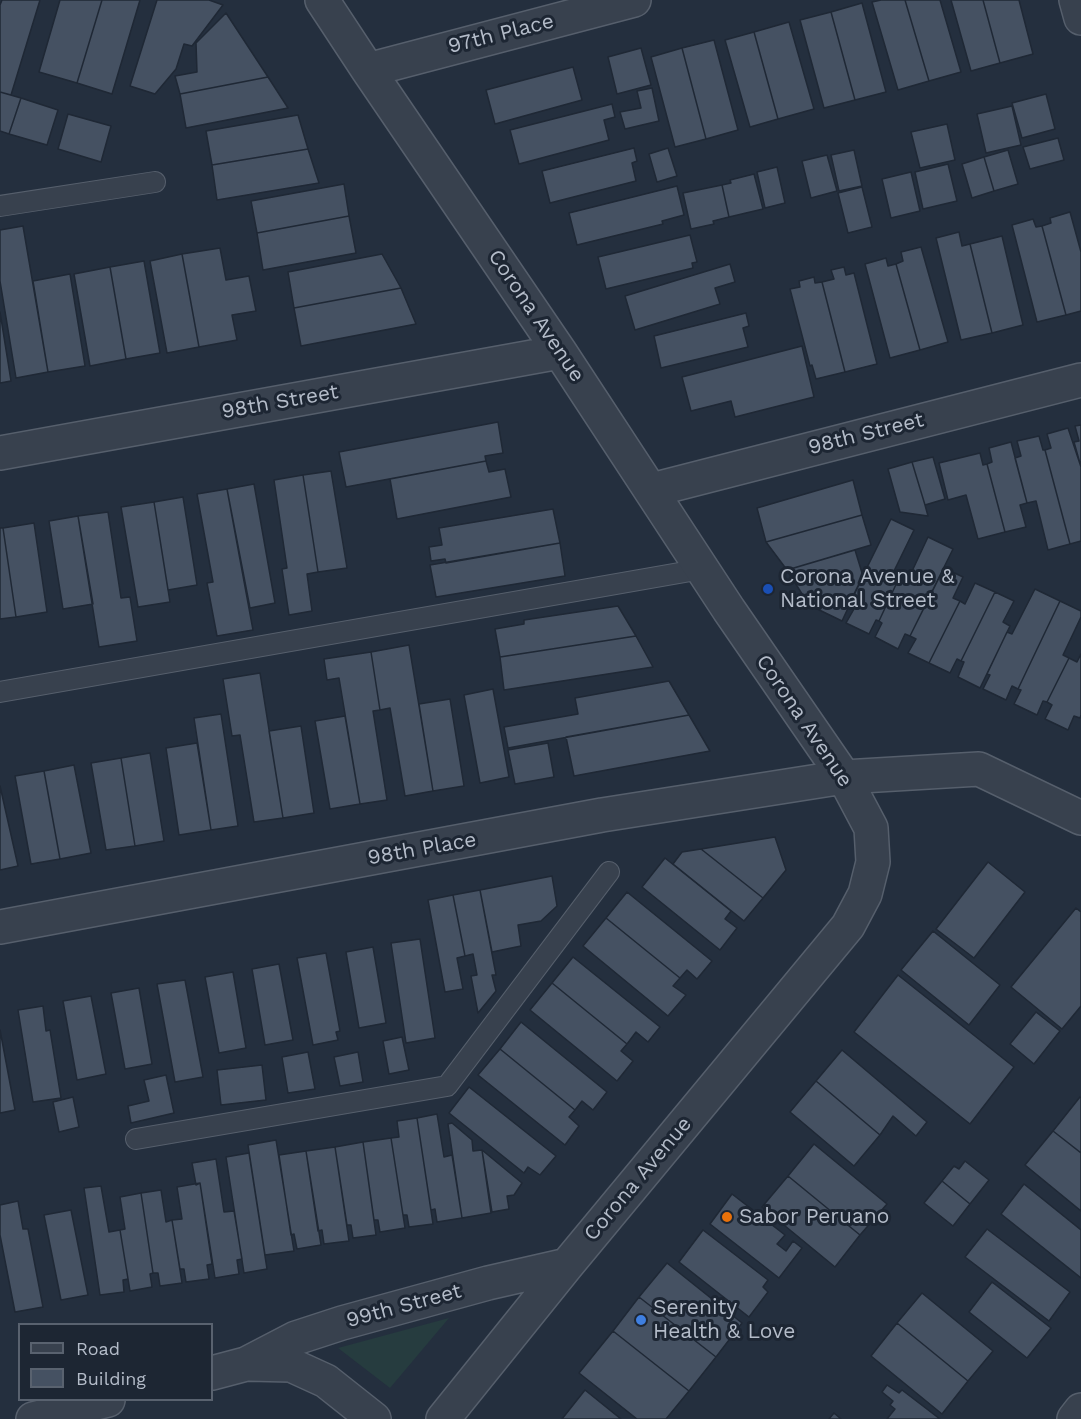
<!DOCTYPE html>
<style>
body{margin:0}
#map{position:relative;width:1081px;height:1419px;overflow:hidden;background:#242f3e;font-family:"Work Sans",sans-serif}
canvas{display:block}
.legend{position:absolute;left:18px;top:1323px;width:195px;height:78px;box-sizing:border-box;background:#1d2633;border:2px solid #59626f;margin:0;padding:8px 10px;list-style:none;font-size:18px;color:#b4bcc9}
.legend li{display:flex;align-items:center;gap:12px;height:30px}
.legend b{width:30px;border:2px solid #59626f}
</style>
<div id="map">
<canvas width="1081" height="1419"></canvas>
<ul class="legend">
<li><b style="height:8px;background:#38414e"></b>Road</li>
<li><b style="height:16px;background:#455162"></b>Building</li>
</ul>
</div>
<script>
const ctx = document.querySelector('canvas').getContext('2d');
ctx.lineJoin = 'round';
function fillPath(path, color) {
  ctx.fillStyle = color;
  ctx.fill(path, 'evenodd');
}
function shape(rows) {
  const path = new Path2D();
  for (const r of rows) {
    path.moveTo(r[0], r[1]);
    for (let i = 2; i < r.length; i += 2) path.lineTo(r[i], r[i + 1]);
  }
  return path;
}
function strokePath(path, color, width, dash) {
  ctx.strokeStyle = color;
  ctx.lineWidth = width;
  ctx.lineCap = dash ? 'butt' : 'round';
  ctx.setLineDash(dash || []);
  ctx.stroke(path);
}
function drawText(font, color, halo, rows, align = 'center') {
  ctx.font = font + ' "Work Sans",sans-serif';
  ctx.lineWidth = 6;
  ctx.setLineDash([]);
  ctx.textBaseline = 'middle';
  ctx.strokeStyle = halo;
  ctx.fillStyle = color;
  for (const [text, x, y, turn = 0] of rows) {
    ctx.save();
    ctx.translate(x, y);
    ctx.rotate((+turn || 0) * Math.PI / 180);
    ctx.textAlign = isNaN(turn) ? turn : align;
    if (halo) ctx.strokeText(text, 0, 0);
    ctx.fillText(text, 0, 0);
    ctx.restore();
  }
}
fillPath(shape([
 [449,1318,390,1388,338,1348]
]), '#263c3f');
const building = shape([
 [2,0,40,0,11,95,0,92,0,5,2,0],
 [60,0,102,0,77,83,39,72,60,0],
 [102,0,140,0,112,94,77,83,102,0],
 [157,0,209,0,223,5,192,46,184,44,176,69,155,94,130,86,157,0],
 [881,0,905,0,929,81,898,90,872,2,881,0],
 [905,0,940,0,961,72,929,81,905,0],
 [951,0,983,0,1000,63,971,71,951,0],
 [983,0,1019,0,1033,54,1000,63,983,0],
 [862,3,886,92,855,100,831,12,862,3],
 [831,12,855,100,824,108,800,20,831,12],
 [226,13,268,77,180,94,175,76,197,72,196,43,226,13],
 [789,22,814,109,778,119,754,32,789,22],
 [754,32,778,119,750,127,725,40,754,32],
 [714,40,738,130,706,139,682,48,714,40],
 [641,48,651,85,617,94,608,57,641,48],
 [682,48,706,139,675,147,651,57,682,48],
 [573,67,582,100,495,124,486,90,573,67],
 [268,77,288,108,186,128,180,94,268,77],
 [652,88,659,121,625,129,620,112,641,108,637,91,652,88],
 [0,92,21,98,9,134,0,131,0,92],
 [1046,94,1055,129,1022,138,1012,103,1046,94],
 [21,98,58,110,47,145,9,134,21,98],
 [612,104,615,117,604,120,609,140,519,164,510,130,612,104],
 [1012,106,1021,145,986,153,977,114,1012,106],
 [68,114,111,126,101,162,58,149,68,114],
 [298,115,308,149,212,165,206,131,298,115],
 [947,124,955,160,920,168,911,132,947,124],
 [1058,138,1064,160,1030,169,1023,147,1058,138],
 [634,148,637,161,632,163,636,181,550,203,542,171,634,148],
 [668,148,677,176,657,182,649,154,668,148],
 [308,149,319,183,217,200,212,165,308,149],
 [854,150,862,186,839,191,831,155,854,150],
 [1008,150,1018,184,994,191,984,157,1008,150],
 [827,155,837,191,811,198,802,161,827,155],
 [984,157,994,191,972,198,962,164,984,157],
 [948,164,957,201,923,209,915,172,948,164],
 [777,167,785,203,765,208,757,172,777,167],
 [911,172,920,211,891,218,882,179,911,172],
 [754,174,763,209,729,217,722,185,731,183,730,180,754,174],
 [344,184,349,216,257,233,251,201,344,184],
 [722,185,729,217,713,221,714,224,691,229,683,193,722,185],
 [677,186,684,215,662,221,663,224,577,245,569,213,677,186],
 [862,187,872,227,848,233,838,193,862,187],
 [1070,212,1081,252,1081,311,1066,315,1042,226,1051,223,1050,218,1070,212],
 [349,216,356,253,263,270,257,233,349,216],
 [1033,219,1036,227,1042,226,1066,315,1037,322,1012,225,1033,219],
 [23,226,48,372,16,378,0,281,0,230,23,226],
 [959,232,962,246,970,244,992,333,961,340,936,238,959,232],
 [690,235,697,262,692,263,693,268,606,289,598,257,690,235],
 [1002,236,1023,325,992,333,970,244,1002,236],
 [921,247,948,342,920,350,896,264,903,261,901,252,921,247],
 [220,248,226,280,249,276,256,311,232,315,237,340,199,347,182,254,220,248],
 [182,254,199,347,167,353,150,261,182,254],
 [382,254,401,288,294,308,288,272,382,254],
 [886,258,888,266,896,264,920,350,890,358,865,264,886,258],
 [144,261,160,353,126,359,110,267,144,261],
 [730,264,735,282,715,288,720,304,635,330,625,296,730,264],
 [110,267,126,359,90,366,74,274,110,267],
 [844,267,846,275,854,273,877,364,845,372,822,282,834,279,831,270,844,267],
 [70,274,85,366,48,372,33,281,70,274],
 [814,277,815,283,822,282,845,372,816,379,812,365,810,366,790,289,800,287,799,281,814,277],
 [401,288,416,324,301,346,294,308,401,288],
 [0,312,11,381,0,383,0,312],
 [746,313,749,326,743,328,748,347,661,368,654,336,746,313],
 [802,346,814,397,735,417,731,401,691,411,682,377,802,346],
 [498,422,503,453,485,456,486,461,346,487,339,452,498,422],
 [1081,425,1081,467,1074,442,1079,441,1075,426,1081,425],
 [1068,428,1081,467,1081,541,1070,544,1045,450,1051,448,1047,434,1068,428],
 [1039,436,1043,450,1045,450,1070,544,1048,550,1036,501,1027,503,1015,458,1021,456,1017,441,1039,436],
 [1011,442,1027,503,1020,505,1026,527,1005,532,987,464,992,462,989,448,1011,442],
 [980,453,983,465,987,464,1005,532,978,539,966,495,948,500,939,463,980,453],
 [933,457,945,499,925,505,912,462,933,457],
 [486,461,489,472,505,469,511,497,397,519,390,479,486,461],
 [912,462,925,505,928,516,900,512,888,469,912,462],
 [331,471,347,568,318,572,303,475,331,471],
 [303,475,318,572,307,574,312,611,289,615,282,569,287,568,274,480,303,475],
 [853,480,862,515,766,542,757,508,853,480],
 [254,484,275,603,250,608,227,489,254,484],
 [227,489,253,630,217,636,207,583,213,582,197,494,227,489],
 [183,497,197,585,168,590,154,502,183,497],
 [154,502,170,602,138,607,121,507,154,502],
 [553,509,560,543,446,563,445,559,431,561,429,547,442,545,439,528,553,509],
 [108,512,121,598,130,597,137,641,99,647,78,516,108,512],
 [862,515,871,545,787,570,766,542,862,515],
 [78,516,93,604,63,609,49,521,78,516],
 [891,519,914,530,892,575,899,578,879,621,876,620,869,634,846,623,854,609,848,606,891,519],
 [34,523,47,612,16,617,3,528,34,523],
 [0,528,3,528,16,617,0,619,0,528],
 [928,537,953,549,910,636,905,634,898,649,875,637,882,623,879,621,899,578,907,582,928,537],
 [560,543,565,576,436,597,430,565,560,543],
 [855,550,863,576,842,621,809,605,787,570,855,550],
 [944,568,963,577,953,598,960,601,929,663,908,653,916,639,910,636,944,568],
 [975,583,995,592,961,661,957,659,950,673,929,663,960,601,965,604,975,583],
 [1035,589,1060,601,1018,689,1012,686,1006,700,983,689,990,675,987,674,1007,632,1012,634,1035,589],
 [995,592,1014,601,1003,622,1010,626,980,688,958,677,964,662,961,661,995,592],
 [1060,601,1081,611,1081,617,1063,655,1069,658,1047,702,1043,701,1037,715,1014,704,1021,690,1018,689,1060,601],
 [618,606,636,636,500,657,495,629,524,624,524,620,618,606],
 [636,636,653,667,504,690,500,657,636,636],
 [409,645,433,791,405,796,390,708,380,710,371,652,409,645],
 [371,652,380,710,373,711,387,800,360,804,339,678,327,680,324,659,371,652],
 [1081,654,1081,715,1080,718,1074,716,1068,730,1045,719,1052,705,1047,702,1069,658,1077,662,1081,654],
 [260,673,283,818,254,822,240,735,232,736,223,679,260,673],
 [669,681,689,715,508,748,504,727,578,714,575,698,669,681],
 [493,689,509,777,480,783,464,695,493,689],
 [450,699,464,786,433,791,419,704,450,699],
 [221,714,238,826,211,830,194,718,221,714],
 [689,715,710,751,574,776,566,737,689,715],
 [345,716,360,804,330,809,315,721,345,716],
 [301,726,314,813,283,818,269,731,301,726],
 [197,743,211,830,179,835,166,748,197,743],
 [548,743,554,777,515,784,508,750,548,743],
 [150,753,164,841,135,846,121,758,150,753],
 [121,758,135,846,106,850,91,763,121,758],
 [74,765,91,853,60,859,44,771,74,765],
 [44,771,60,859,31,864,15,776,44,771],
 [0,786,18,866,0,870,0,786],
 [775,837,786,870,763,898,701,849,775,837],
 [701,849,763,898,744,921,673,864,682,852,701,849],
 [665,858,731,911,725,919,737,928,720,950,642,887,665,858],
 [988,862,1025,892,974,958,936,929,988,862],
 [552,876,557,906,541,921,518,925,521,946,492,952,480,890,552,876],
 [480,890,496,975,492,975,496,991,478,1013,471,976,477,975,473,954,465,956,453,895,480,890],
 [627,892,712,961,697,979,687,970,680,978,606,918,627,892],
 [453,895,465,956,457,958,463,989,445,992,428,900,453,895],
 [1076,908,1081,912,1081,1006,1062,1029,1011,987,1076,908],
 [606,918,680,978,673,986,686,995,668,1016,583,946,606,918],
 [933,931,1000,985,969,1025,901,970,933,931],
 [420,939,435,1038,406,1043,391,943,420,939],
 [373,947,386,1023,359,1028,346,952,373,947],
 [326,953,340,1031,336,1032,338,1040,313,1045,297,958,326,953],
 [573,957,660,1027,648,1042,636,1032,627,1044,552,983,573,957],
 [279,964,293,1040,265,1045,252,969,279,964],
 [233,972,246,1048,219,1053,205,977,233,972],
 [898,975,1014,1067,970,1124,854,1032,898,975],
 [185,980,203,1077,175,1082,157,984,185,980],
 [552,983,627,1044,621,1051,633,1061,617,1081,530,1010,552,983],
 [139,988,152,1064,125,1069,111,993,139,988],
 [91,996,106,1074,77,1080,63,1001,91,996],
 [43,1006,46,1031,50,1030,61,1098,33,1102,18,1010,43,1006],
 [1036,1012,1060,1031,1034,1064,1010,1044,1036,1012],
 [521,1022,607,1092,593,1110,582,1101,575,1110,500,1049,521,1022],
 [0,1030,15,1110,0,1113,0,1030],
 [402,1037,409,1070,389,1074,383,1041,402,1037],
 [500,1049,575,1110,569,1117,579,1126,565,1145,478,1075,500,1049],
 [842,1050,927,1122,916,1136,893,1116,880,1135,816,1081,842,1050],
 [308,1052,315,1089,288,1093,282,1057,308,1052],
 [358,1052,363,1082,340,1086,334,1057,358,1052],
 [262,1065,266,1100,221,1105,217,1070,262,1065],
 [166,1075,174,1113,131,1123,128,1106,149,1101,144,1080,166,1075],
 [816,1081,880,1135,854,1166,790,1112,816,1081],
 [469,1087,556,1156,540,1175,528,1167,524,1173,449,1113,469,1087],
 [73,1097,79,1127,59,1132,53,1102,73,1097],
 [1080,1097,1081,1098,1081,1153,1053,1131,1080,1097],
 [437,1114,444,1157,452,1155,462,1218,437,1222,435,1209,431,1210,417,1118,437,1114],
 [417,1118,433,1224,409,1227,407,1215,403,1215,391,1138,399,1137,397,1121,417,1118],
 [452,1123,472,1140,473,1151,482,1150,491,1213,462,1218,448,1124,452,1123],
 [1053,1131,1081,1153,1081,1211,1025,1165,1053,1131],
 [391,1138,405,1228,380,1232,378,1220,374,1220,363,1142,391,1138],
 [276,1140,294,1251,265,1255,248,1145,276,1140],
 [363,1142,376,1235,353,1238,351,1225,347,1225,335,1147,363,1142],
 [814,1144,887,1204,860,1235,788,1176,814,1144],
 [335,1147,349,1241,324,1244,322,1230,318,1231,306,1151,335,1147],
 [482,1150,522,1183,514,1195,507,1196,509,1209,492,1212,482,1150],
 [306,1151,321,1245,297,1249,294,1234,291,1235,279,1155,306,1151],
 [249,1153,267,1269,244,1273,226,1157,249,1153],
 [216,1159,224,1212,234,1211,242,1259,237,1260,239,1274,215,1278,200,1183,196,1185,192,1163,216,1159],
 [965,1161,989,1180,970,1204,942,1181,954,1166,959,1169,965,1161],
 [788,1176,860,1235,835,1267,762,1207,788,1176],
 [942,1181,970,1204,953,1226,924,1203,942,1181],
 [200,1183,212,1264,207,1265,209,1279,186,1282,184,1269,180,1269,172,1220,182,1219,177,1187,200,1183],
 [1024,1184,1081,1230,1081,1278,1001,1214,1024,1184],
 [101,1186,109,1232,120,1230,128,1279,123,1280,124,1292,100,1295,84,1188,101,1186],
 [161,1190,166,1222,172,1220,182,1283,160,1286,158,1273,153,1273,141,1193,161,1190],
 [141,1193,153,1273,150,1274,152,1287,130,1291,120,1230,125,1229,120,1197,141,1193],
 [732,1194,785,1235,777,1244,786,1251,793,1241,802,1248,779,1278,710,1224,732,1194],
 [18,1201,23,1229,28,1229,43,1307,15,1312,0,1235,0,1205,18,1201],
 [71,1210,88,1295,61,1300,44,1215,71,1210],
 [987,1229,1070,1292,1049,1321,965,1257,987,1229],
 [703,1230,768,1280,763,1287,768,1292,749,1317,679,1262,703,1230],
 [667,1263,742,1323,716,1357,639,1297,667,1263],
 [992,1282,1051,1328,1027,1358,969,1312,992,1282],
 [922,1293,993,1351,968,1381,897,1323,922,1293],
 [639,1297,716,1357,689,1391,613,1331,639,1297],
 [897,1323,968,1381,942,1414,871,1356,897,1323],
 [613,1331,689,1391,666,1419,637,1419,579,1373,613,1331],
 [887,1385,899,1393,902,1390,940,1419,887,1419,895,1409,890,1405,893,1401,882,1392,887,1385],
 [585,1390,621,1419,562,1419,585,1390],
 [834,1413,841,1419,829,1419,834,1413]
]);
fillPath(building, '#455162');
strokePath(building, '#1f2835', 1.5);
const lane = shape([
 [0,206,155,182],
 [0,692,702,569],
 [136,1139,447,1086,609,872]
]);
const street = shape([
 [322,0,368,70,560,352,729,610,844,777,871,828,873,862,865,894,848,926,567,1265,443,1419],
 [1076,0,1081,18],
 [368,70,634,0],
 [0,453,560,352],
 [652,490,1081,380],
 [0,927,602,815,844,777,979,769,1081,818],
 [249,1364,291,1365,326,1381,374,1419],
 [212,1373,246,1364,296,1338,342,1323,488,1283,567,1265],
 [33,1419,108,1400],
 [1074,1419,1081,1410]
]);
strokePath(lane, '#565f6c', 22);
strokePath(street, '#565f6c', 36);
strokePath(lane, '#38414e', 20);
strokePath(street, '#38414e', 33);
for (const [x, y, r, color] of [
 [768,589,6,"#1a4fb4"],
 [727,1217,6,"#e8710a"],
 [641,1320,6,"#3f7fe0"]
]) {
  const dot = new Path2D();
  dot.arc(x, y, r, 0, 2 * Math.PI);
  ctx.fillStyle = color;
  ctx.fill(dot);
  strokePath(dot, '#1d2633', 2);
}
drawText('21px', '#b4bcc9', '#1d2633', [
 ["97th Place",501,34,-14],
 ["Corona Avenue",536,316,56],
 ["98th Street",280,402,-10],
 ["98th Street",866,434,-14],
 ["Corona Avenue",804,721,56],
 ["98th Place",422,849,-10],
 ["Corona Avenue",638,1179,-50],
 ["99th Street",404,1306,-15]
]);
drawText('21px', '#b4bcc9', '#1d2633', [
 ["Corona Avenue &",780,577],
 ["National Street",780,601],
 ["Sabor Peruano",739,1217],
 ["Serenity",653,1308],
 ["Health & Love",653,1332]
], 'left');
</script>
